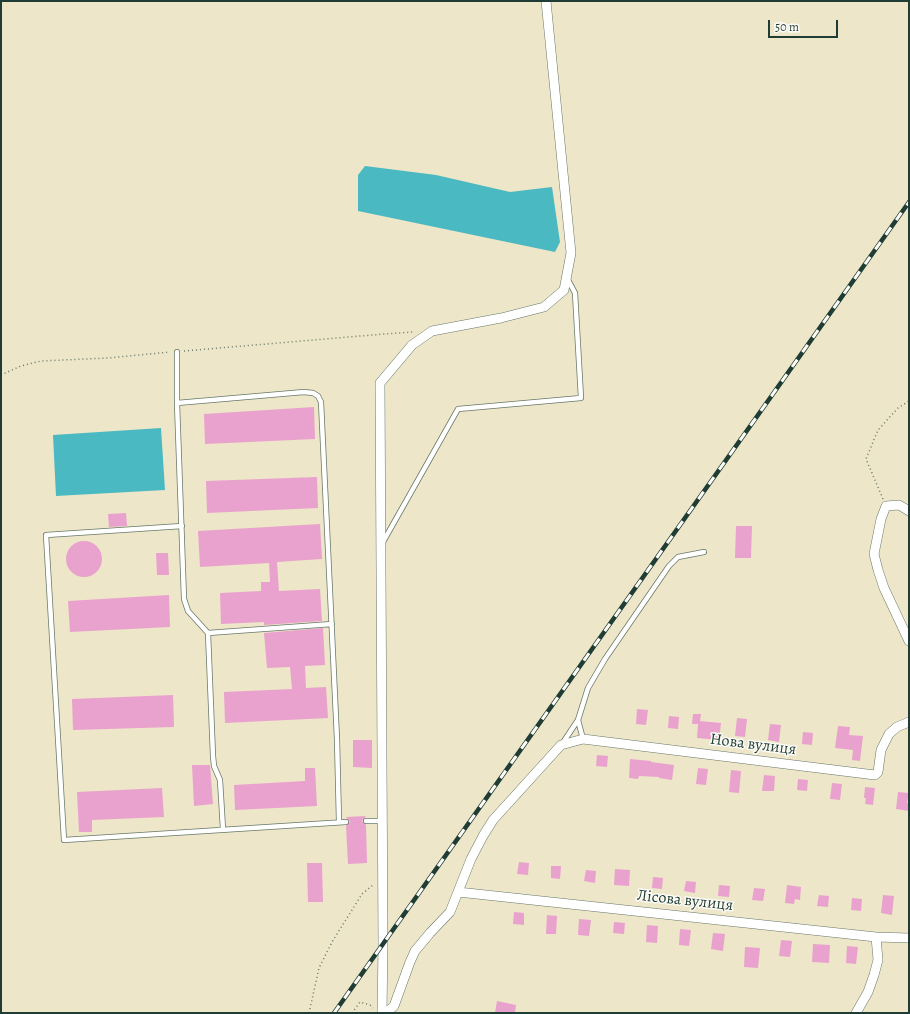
<!DOCTYPE html>
<html>
<head>
<meta charset="utf-8">
<style>
	body { margin:0 }
	#map { position:relative; width:910px; height:1014px; overflow:hidden; background:#ede6c8; font-family:Alegreya,serif }
	canvas { display:block }
	.frame { position:absolute; inset:0; border:2px solid #1f3d34; pointer-events:none }
	.scale { position:absolute; left:768px; top:20px; width:70px; height:18px; box-sizing:border-box; border:2px solid #1f3d34; border-top:0; padding-left:5px; font-size:12px; line-height:14px; white-space:nowrap; color:#1f3d34; -webkit-text-stroke:3px #fdfcf7; paint-order:stroke }
</style>
</head>
<body>
<div id="map">
<canvas width="910" height="1014"></canvas>
<div class="frame"></div>
<div class="scale">50 m</div>
</div>
<script>
const ctx = document.querySelector('canvas').getContext('2d');
ctx.lineJoin = 'round';
function paint(path, color) { ctx.fillStyle = color; ctx.fill(path, 'evenodd'); }
const shape = rows => new Path2D(rows.map(r => 'M' + r).join(''));
function trace(path, color, width, dash) { ctx.strokeStyle = color; ctx.lineWidth = width; ctx.lineCap = dash ? 'butt' : 'round'; ctx.setLineDash(dash || []); ctx.stroke(path); }
function write(font, color, halo, rows, align = 'center') {
  ctx.font = font + ' Alegreya,serif'; ctx.lineWidth = 3; ctx.setLineDash([]); ctx.textBaseline = 'middle'; ctx.strokeStyle = halo; ctx.fillStyle = color; for (const [text, x, y, turn = 0] of rows) {
    ctx.save(); ctx.translate(x, y); ctx.rotate((+turn || 0) * Math.PI / 180); ctx.textAlign = isNaN(turn) ? turn : align; if (halo) ctx.strokeText(text, 0, 0); ctx.fillText(text, 0, 0); ctx.restore();
  }
}
paint(shape([
	[365,166,436,175,510,192,552,187,560,242,555,252,358,211,358,175],
	[161,428,165,490,56,496,53,435]
]), '#4ab9c1');
paint(shape([
	[314,407,315,439,205,444,204,414],
	[317,477,318,508,207,513,206,481],
	[126,513,127,526,109,527,108,514],
	[320,524,322,559,277,562,279,591,320,589,322,621,264,625,264,622,221,624,220,593,261,591,261,582,270,582,269,563,200,567,198,531],
	[736,526,752,526,751,558,735,558],
	'66 559a18 18 0 1 1 36 0a18 18 0 1 1-36 0Z',
	[156,553,168,553,169,575,157,575],
	[169,595,170,627,70,632,68,601],
	[323,628,325,665,305,666,306,688,326,687,328,718,225,723,224,692,292,689,290,667,267,668,264,633],
	[173,695,174,727,73,730,72,699],
	[637,709,648,710,646,725,636,724],
	[693,714,701,714,700,721,721,723,719,740,697,738,698,724,692,724],
	[669,716,679,717,678,729,668,728],
	[737,718,747,719,745,737,735,736],
	[770,724,781,725,779,742,768,740],
	[838,726,850,727,849,735,863,736,860,761,852,760,853,750,835,748],
	[803,732,813,733,812,745,802,744],
	[353,740,372,740,372,768,353,767],
	[597,755,608,756,607,767,596,766],
	[630,759,651,761,651,762,674,765,672,780,659,778,659,777,639,776,638,779,629,778],
	[192,765,210,765,213,804,194,806],
	[305,768,315,768,317,806,235,810,234,785,305,781],
	[698,768,708,769,706,785,696,784],
	[731,770,741,771,739,793,729,792],
	[764,775,775,776,774,791,762,791],
	[798,779,808,780,807,791,797,790],
	[832,783,842,784,840,800,830,799],
	[865,787,875,788,873,805,865,804,866,798,864,798],
	[162,788,164,817,92,820,92,832,79,832,77,792],
	[898,792,909,793,907,803,909,803,909,811,896,809],
	[366,816,362,821,366,825,367,863,348,864,346,826,350,822,346,817],
	[519,862,529,863,528,875,517,874],
	[307,863,322,863,323,902,308,902],
	[551,866,561,866,560,879,551,878],
	[615,869,630,870,629,886,614,885],
	[586,870,596,871,595,883,584,881],
	[653,877,663,878,662,889,652,888],
	[686,881,696,882,695,893,684,891],
	[719,885,730,886,729,897,718,896],
	[787,885,801,887,800,900,795,899,794,904,785,903],
	[754,888,765,889,763,901,752,900],
	[819,895,829,896,828,907,817,906],
	[883,895,894,896,892,915,881,913],
	[852,898,862,899,861,911,851,910],
	[514,912,524,913,524,925,513,924],
	[547,915,557,916,556,934,546,934],
	[579,919,591,920,589,936,578,935],
	[614,922,625,923,624,934,613,933],
	[647,925,658,926,657,943,646,942],
	[680,929,691,930,689,946,679,945],
	[713,933,725,934,723,951,711,949],
	[781,940,792,941,790,957,779,956],
	[813,944,830,945,829,963,812,962],
	[847,946,858,947,856,964,846,963],
	[745,947,760,948,758,968,744,967],
	[497,1001,516,1005,515,1013,495,1013]
]), '#e9a2cd');
const lane = shape([
	[177,352,177,403,184,599,188,611,208,633,332,624],
	[177,403,304,392,313,393,318,396,321,402,337,739,339,822],
	[182,526,46,535,64,840,346,822],
	[383,542,458,409,581,398,575,293,567,278],
	[208,633,213,756,214,766,220,780,223,829],
	[578,720,583,739],
	[562,744,578,720,588,688,605,659,669,566,678,557,704,552],
	[366,821,382,821]
]);
const street = shape([
	[909,511,899,505,886,506,881,519,874,554,878,570,884,588,909,641],
	[458,892,876,937,909,938],
	[382,1013,383,945,380,383,412,345,432,331,501,318,544,307,564,290,571,253,546,1],
	[386,1013,394,1006,410,962,415,951,430,933,450,912,471,859,483,836,493,820,561,745,583,739,875,775,878,772,881,750,889,734,897,727,909,722],
	[856,1013,868,992,874,975,878,960,876,937]
]);
trace(lane, '#677868', 6);
trace(street, '#677868', 10);
trace(shape([
	[184,351,384,334,413,332],
	[1,375,21,366,41,361,108,358,170,352],
	[883,499,866,459,878,430,898,408,909,401],
	[309,1013,319,968,332,942,362,894,373,885],
	[352,1013,360,1002,370,1005,373,1008]
]), '#677868', 1.5, [1, 3]);
trace(lane, '#fff', 4.5);
trace(street, '#fff', 9);
const rail = shape([
	[334,1013,909,202]
]);
trace(rail, '#1f3d34', 4.5);
trace(rail, '#fdfcf7', 3, [9]);
write('16px', '#1f3d34', '#fdfcf7', [
	["Нова вулиця",753,745,7],
	["Лісова вулиця",685,901,6]
]);
</script>
</body>
</html>
